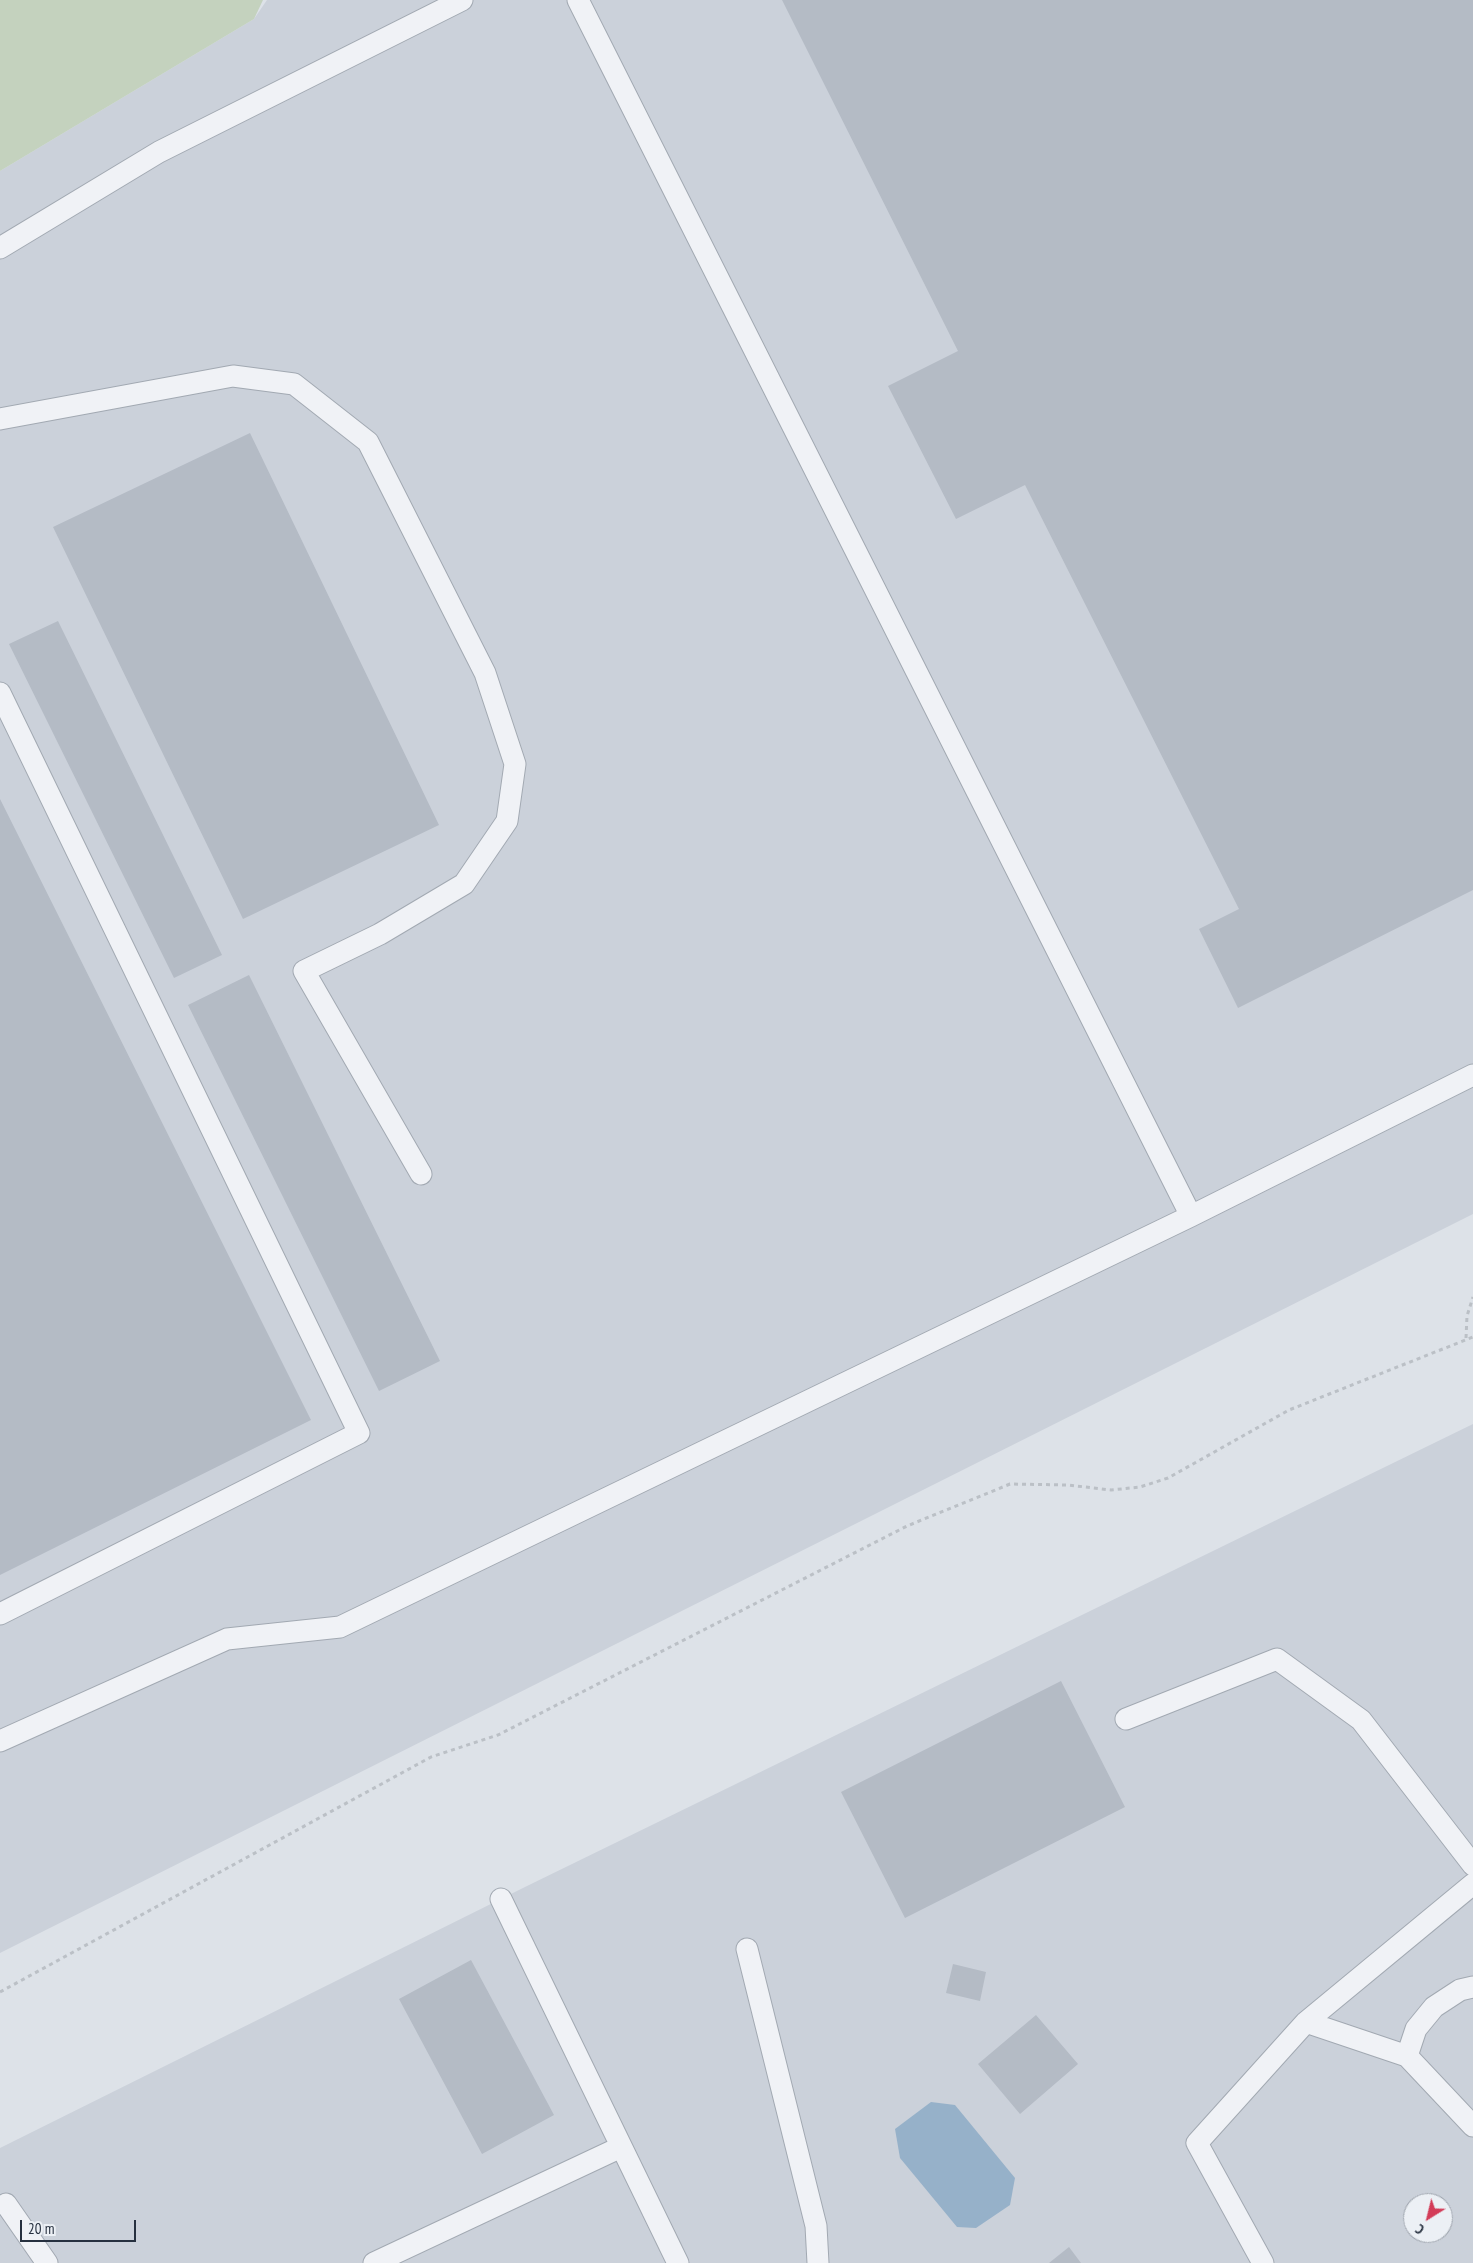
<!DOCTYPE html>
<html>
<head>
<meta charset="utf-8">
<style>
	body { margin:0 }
	#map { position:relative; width:1473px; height:2263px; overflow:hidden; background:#dde2e8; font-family:"PT Sans Narrow",sans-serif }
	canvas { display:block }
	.north { position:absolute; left:1403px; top:2193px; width:50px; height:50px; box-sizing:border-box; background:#ecf0f5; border:1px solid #9da3ac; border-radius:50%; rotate:216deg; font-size:14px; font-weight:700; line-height:20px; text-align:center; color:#26303f }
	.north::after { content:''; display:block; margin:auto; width:18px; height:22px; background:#d33c58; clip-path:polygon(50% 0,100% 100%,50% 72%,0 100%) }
	.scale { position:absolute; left:20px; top:2220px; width:116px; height:22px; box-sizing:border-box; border:2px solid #26303f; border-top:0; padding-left:6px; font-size:15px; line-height:18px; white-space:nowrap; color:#26303f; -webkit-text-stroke:4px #ecf0f5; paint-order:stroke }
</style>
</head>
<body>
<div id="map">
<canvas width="1473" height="2263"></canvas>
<div class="north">С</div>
<div class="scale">20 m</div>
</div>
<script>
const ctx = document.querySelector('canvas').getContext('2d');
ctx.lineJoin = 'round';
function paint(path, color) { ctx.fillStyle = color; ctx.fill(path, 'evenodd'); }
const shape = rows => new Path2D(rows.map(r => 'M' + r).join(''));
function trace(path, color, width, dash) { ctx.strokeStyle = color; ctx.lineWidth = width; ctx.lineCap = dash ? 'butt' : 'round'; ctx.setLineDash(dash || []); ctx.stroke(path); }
paint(shape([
	[267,0,1473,0,1473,1214,0,1953,0,171,254,19],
	[1473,1424,1473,2263,0,2263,0,2148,527,1886],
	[1413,2203,1443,2203,1443,2233,1413,2233]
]), '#cbd1da');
paint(shape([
	[0,0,263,0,254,19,0,171]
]), '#c4d2be');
paint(shape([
	[931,2102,955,2105,1015,2178,1010,2205,976,2228,957,2227,900,2158,895,2129]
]), '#96b1c9');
paint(shape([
	[782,0,1473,0,1473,890,1238,1008,1199,929,1239,909,1025,485,956,519,888,386,958,351],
	[250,433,439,825,243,919,53,527],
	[58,621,222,955,174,978,9,644],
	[0,799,311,1420,0,1575],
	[249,975,440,1361,379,1391,188,1005],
	[1061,1681,1125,1807,905,1918,841,1792],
	[471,1960,554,2115,482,2154,399,1999],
	[953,1964,986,1972,980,2001,946,1993],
	[1036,2015,1078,2064,1020,2114,978,2064],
	[1069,2247,1081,2263,1049,2263]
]), '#b4bbc5');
const service = shape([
	[578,0,1191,1216],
	[0,248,159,152,462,0],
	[0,419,233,376,294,384,368,442,485,673,515,764,507,821,464,884,380,934,304,971,421,1174],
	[0,693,359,1433,0,1614],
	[1126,1719,1277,1659,1361,1720,1473,1865],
	[0,1741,227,1639,340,1627,1191,1216,1473,1075],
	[501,1899,678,2263],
	[747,1949,816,2226,818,2263],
	[1473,1987,1460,1990,1434,2007,1416,2029,1407,2056,1473,2126],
	[1306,2022,1407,2056],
	[6,2204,47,2263],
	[374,2263,621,2147],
	[1263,2263,1197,2143,1306,2022,1473,1884]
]);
trace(service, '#a2a9b2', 23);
trace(shape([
	[1466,1338,1467,1316,1473,1297],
	[0,1992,431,1757,498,1735,907,1526,1010,1484,1068,1485,1111,1490,1140,1487,1168,1478,1289,1410,1473,1337]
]), '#bbc0c6', 3, [4, 4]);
trace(service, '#f0f2f6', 21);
</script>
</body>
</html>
